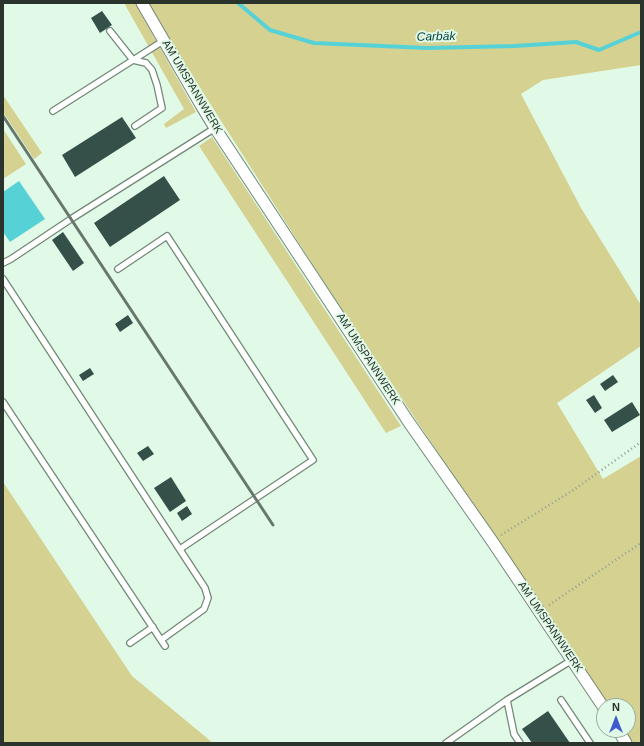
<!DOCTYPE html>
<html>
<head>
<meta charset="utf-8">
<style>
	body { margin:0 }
	#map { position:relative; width:644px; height:746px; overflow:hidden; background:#e1fae7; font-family:Arial,sans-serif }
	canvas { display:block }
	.frame { position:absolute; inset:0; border:4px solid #2a332c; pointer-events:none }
	.north { position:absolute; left:596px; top:698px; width:40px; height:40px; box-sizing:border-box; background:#e1fae7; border:1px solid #98aa9c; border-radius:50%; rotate:0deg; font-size:11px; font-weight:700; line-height:16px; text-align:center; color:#2a332c }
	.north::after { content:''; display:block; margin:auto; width:14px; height:18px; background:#4159cc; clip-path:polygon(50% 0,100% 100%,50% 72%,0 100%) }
</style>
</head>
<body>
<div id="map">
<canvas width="644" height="746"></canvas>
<div class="frame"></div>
<div class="north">N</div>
</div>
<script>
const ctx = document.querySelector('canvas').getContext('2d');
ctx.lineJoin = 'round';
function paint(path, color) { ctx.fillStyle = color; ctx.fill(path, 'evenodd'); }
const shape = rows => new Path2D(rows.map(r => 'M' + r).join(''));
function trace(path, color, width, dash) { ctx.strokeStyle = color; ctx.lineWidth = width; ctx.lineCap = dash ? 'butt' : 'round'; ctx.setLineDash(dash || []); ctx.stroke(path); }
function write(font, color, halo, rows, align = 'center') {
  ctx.font = font + ' Arial,sans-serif'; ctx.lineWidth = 4; ctx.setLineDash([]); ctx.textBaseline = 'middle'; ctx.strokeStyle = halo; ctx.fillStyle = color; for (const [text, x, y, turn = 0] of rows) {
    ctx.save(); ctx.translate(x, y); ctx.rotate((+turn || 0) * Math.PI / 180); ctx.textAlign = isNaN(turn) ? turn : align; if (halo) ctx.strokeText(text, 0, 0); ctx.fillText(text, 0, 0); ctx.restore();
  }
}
paint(shape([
	[124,3,135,3,196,112,166,128,164,124,184,109],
	[149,3,641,3,641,65,543,80,521,94,581,208,641,305,641,346,557,403,603,479,641,456,641,743,633,743,624,730,628,730,628,706,608,706,327,287,167,36],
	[3,95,42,153,34,159,3,112],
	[3,129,26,164,3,179],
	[212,137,401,426,386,433,199,146],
	[3,482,132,676,213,743,3,743]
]), '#d5d190');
paint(shape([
	[19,181,45,219,10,242,3,232,3,192]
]), '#56d2d7');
trace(shape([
	[238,3,270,30,314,43,427,48,515,46,576,42,599,50,641,32]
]), '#56d2d7', 4);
paint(shape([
	[102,11,112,25,100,33,91,18],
	[122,117,136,138,75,177,62,155],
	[164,176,180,200,110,247,94,223],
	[63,232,84,263,73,271,52,240],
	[128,315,133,323,120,332,115,324],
	[90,368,94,374,83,381,79,375],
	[613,375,618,382,605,391,600,384],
	[594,395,602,408,595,413,586,400],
	[632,402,640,415,612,432,604,420],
	[148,446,154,454,143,461,137,453],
	[171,477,186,501,170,512,154,488],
	[187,506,192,514,182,521,177,513],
	[548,711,570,743,532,743,522,729]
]), '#345049');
const lane = shape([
	[110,31,133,60,146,63,152,70,157,85,162,108,135,126],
	[53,111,163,41],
	[3,263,11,259,71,219,215,128],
	[118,269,167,236,313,460,180,549],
	[3,279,205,588,208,598,204,609,161,640],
	[3,402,165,646],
	[130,643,153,627],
	[507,700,514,734,520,743],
	[561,700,590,743],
	[446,743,507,700,572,660]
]);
const street = shape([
	[142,3,201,105,215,128,408,421,492,541,604,708],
	[618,730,626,743]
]);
trace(lane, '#728877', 8);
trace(street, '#728877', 13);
trace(shape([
	[501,535,575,489,641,442],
	[549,605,641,543]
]), '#8fa193', 2.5, [1, 3]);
trace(lane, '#fff', 5.5);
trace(street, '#fff', 11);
trace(shape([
	[3,116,273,525]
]), '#68776c', 3);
write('11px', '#2a332c', '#e1fae7', [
	["AM UMSPANNWERK",192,87,59],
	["AM UMSPANNWERK",368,359,57],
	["AM UMSPANNWERK",550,627,56]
]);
write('italic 12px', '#003c3e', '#e1fae7', [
	["Carbäk",436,37,-1]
]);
</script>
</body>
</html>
